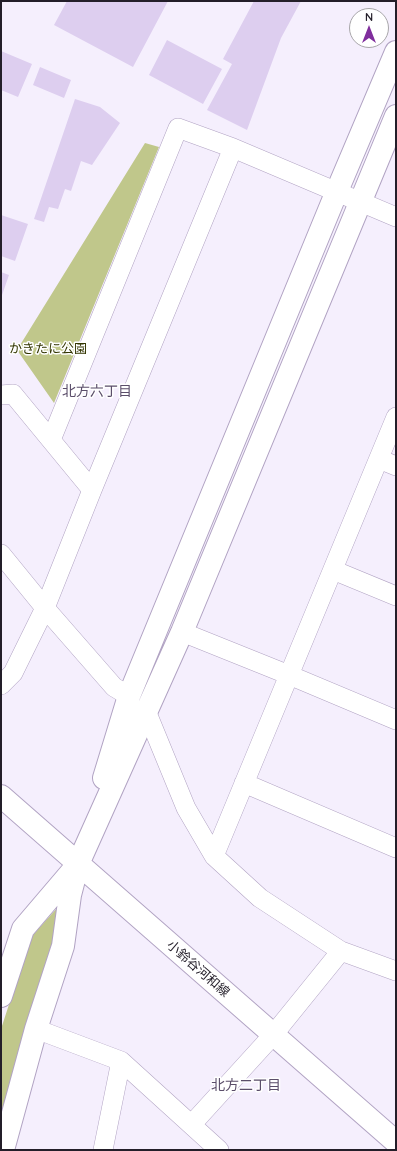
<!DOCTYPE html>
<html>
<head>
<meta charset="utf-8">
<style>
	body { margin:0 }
	#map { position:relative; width:397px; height:1151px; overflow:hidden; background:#f5effd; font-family:Quicksand,sans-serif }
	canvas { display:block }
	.frame { position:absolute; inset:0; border:2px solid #231e29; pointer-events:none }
	.north { position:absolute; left:349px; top:8px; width:40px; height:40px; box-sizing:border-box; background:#fff; border:1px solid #a7a5a9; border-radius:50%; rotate:0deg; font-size:11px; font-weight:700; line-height:16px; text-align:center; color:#231e29 }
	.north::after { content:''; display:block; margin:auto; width:14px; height:18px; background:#802e9d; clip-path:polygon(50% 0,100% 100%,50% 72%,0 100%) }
</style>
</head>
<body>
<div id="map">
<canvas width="397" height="1151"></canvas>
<div class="frame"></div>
<div class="north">N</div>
</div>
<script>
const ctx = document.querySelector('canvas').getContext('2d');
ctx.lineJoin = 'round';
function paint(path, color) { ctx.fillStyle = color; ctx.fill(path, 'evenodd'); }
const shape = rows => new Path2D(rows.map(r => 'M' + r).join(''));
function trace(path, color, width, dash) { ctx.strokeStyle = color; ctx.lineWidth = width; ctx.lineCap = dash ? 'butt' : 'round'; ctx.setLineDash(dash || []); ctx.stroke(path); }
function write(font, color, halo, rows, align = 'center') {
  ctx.font = font + ' Quicksand,"Noto Sans JP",sans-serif'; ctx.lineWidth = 3; ctx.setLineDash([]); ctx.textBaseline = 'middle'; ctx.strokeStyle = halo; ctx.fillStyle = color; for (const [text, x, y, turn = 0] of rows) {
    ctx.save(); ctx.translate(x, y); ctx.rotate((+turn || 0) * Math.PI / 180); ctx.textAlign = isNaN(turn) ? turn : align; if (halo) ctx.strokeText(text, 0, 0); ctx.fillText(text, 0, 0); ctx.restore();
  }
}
paint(shape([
	[145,143,159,147,54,403,17,350],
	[58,907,53,953,1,1127,1,1029,31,937]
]), '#c0c78b');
paint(shape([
	[67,1,168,1,133,67,54,25],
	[254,1,301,1,281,38,247,130,207,110,232,64,223,59],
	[167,40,222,69,203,104,149,75],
	[1,51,32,64,18,97,1,90],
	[40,67,71,80,64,98,33,85],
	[75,99,100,107,120,123,92,165,81,161,71,191,65,189,58,209,49,207,44,222,34,219],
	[1,215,28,224,15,261,1,256],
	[1,272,9,275,1,298]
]), '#ddceef');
const street = shape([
	[1,395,13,394,92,490],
	[51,440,178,128,233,148],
	[379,459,396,466],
	[1,554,45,608,114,687,129,696],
	[333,570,396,596],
	[182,632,289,675,396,720],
	[1,685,13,673,45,608,92,490,233,148,396,217],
	[147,713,186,808,214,856,260,898,341,951,396,971],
	[244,783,396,848],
	[214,856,396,417],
	[36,1029,121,1061,219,1150],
	[192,1124,273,1035,341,951],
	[103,1150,121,1061]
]);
const secondary = shape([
	[104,778,129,696,337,191,396,52],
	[1,796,396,1142],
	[1,996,23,929,75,868],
	[3,1150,36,1029,63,946,70,895,78,864,182,632,396,116]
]);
trace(street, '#b1a3c3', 20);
trace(secondary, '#b1a3c3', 24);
trace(street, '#fff', 19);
trace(secondary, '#fff', 22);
write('13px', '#323501', '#fff', [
	["かきたに公園",48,349]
]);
write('13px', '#231e29', '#fff', [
	["小鈴谷河和線",198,969,41]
]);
write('14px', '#5b4e6a', '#fff', [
	["北方六丁目",97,392],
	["北方二丁目",246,1086]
]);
</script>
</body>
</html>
